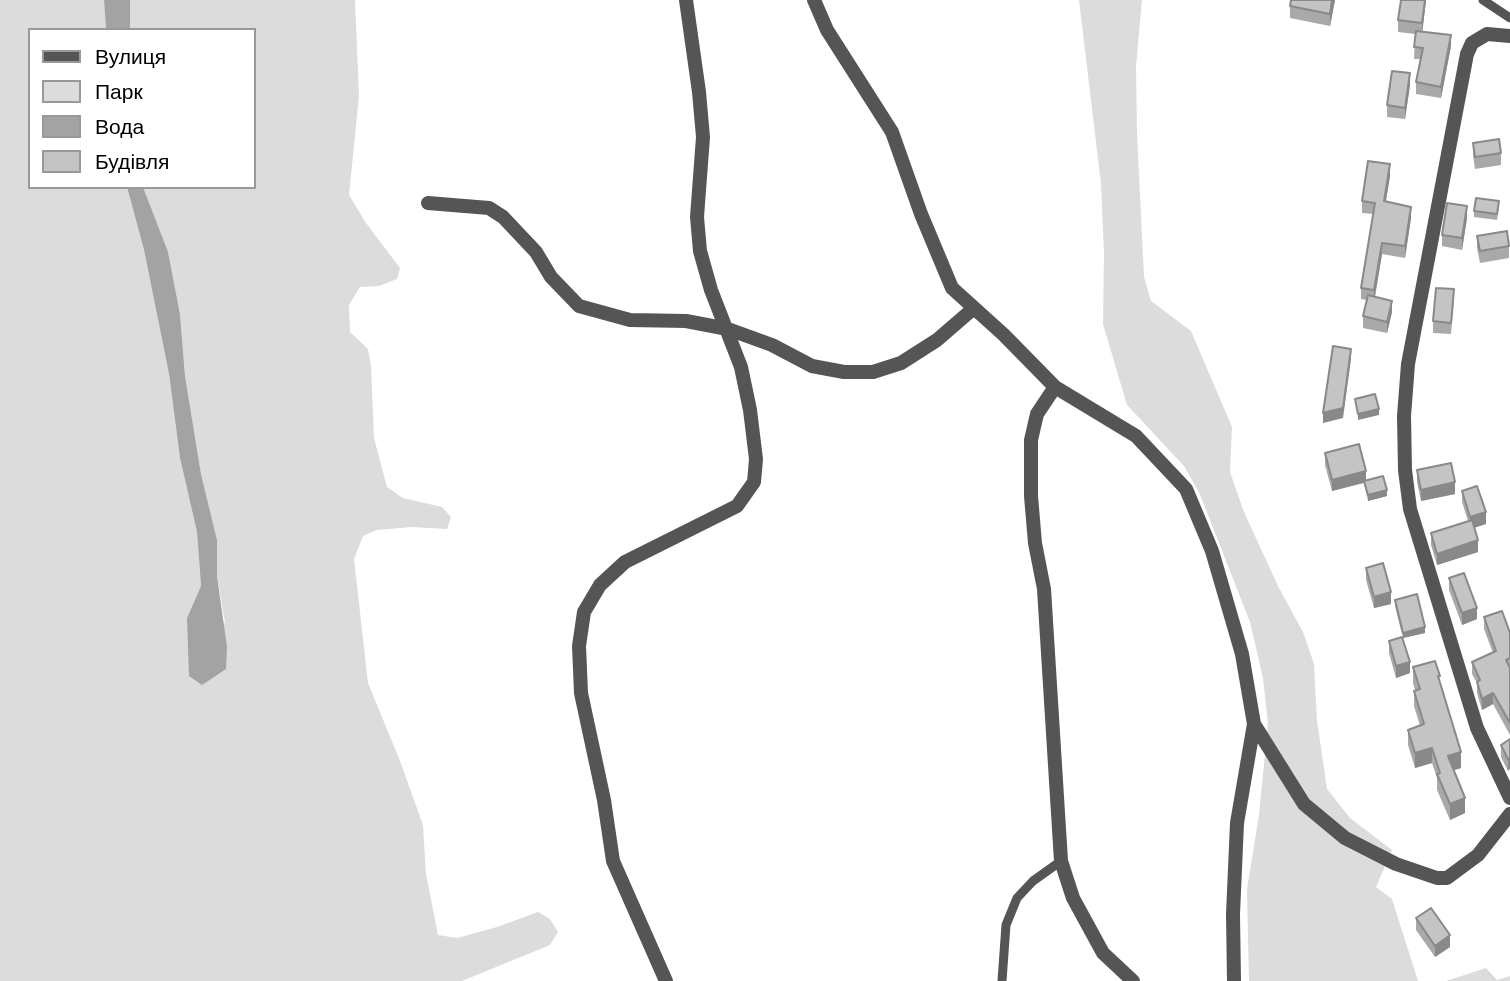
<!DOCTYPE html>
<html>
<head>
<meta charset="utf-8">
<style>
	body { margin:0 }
	#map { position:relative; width:1510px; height:981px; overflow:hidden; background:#fff; font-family:Arial,sans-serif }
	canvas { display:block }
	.legend { position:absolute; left:28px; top:28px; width:228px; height:161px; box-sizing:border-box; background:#fff; border:2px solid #999; margin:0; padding:9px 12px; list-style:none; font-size:21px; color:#000 }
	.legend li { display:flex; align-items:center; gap:14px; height:35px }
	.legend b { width:35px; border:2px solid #999 }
</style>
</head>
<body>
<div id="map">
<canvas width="1510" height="981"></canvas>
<ul class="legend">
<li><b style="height:9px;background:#555"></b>Вулиця</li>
<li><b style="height:19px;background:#dcdcdc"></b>Парк</li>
<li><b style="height:19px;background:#a3a3a3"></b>Вода</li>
<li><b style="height:19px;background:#c4c4c4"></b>Будівля</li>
</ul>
</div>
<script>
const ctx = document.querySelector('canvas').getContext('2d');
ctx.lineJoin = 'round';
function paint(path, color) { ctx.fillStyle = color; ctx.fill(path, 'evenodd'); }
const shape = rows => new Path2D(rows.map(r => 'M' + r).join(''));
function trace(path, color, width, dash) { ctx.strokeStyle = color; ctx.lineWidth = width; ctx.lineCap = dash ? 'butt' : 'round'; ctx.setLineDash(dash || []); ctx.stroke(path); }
paint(shape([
	[0,0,104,0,106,30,30,30,30,187,127,187,144,250,169,374,180,458,197,532,201,586,187,618,225,623,217,576,217,540,201,474,185,376,180,314,168,253,143,187,254,187,254,30,130,30,130,0,355,0,359,96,349,195,366,223,400,268,397,279,379,286,360,287,349,305,350,332,368,349,371,366,374,438,387,487,403,498,442,507,451,517,447,529,412,527,377,530,363,536,354,559,368,683,400,761,423,825,426,874,438,935,457,938,497,927,538,912,550,919,558,932,550,945,462,981,0,981],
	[1079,0,1142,0,1136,66,1137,134,1144,277,1151,301,1191,331,1232,427,1230,472,1244,512,1278,586,1303,632,1314,664,1317,721,1327,789,1350,818,1392,850,1376,887,1392,899,1418,981,1249,981,1247,889,1259,815,1268,724,1263,678,1250,622,1199,492,1184,466,1127,405,1103,324,1104,254,1101,184],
	[1486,968,1497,980,1510,976,1510,981,1446,981]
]), '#dcdcdc');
paint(shape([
	[104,0,130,0,130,30,106,30],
	[127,187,143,187,168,252,180,314,185,376,201,474,217,540,217,576,227,647,226,669,202,685,189,676,187,618,201,586,197,532,180,458,169,374,144,250]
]), '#a3a3a3');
trace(shape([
	[1483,0,1510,18],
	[1002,981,1006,925,1017,898,1033,881,1061,861]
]), '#555', 9);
trace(shape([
	[814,0,827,30,892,132,921,214,952,288,1004,335,1055,387,1136,436,1186,489,1212,551,1242,654,1254,724,1237,823,1233,914,1234,981],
	[1510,36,1487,34,1472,43,1467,54,1408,364,1404,416,1405,470,1410,509,1477,728,1510,798],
	[428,203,489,208,503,217,536,252,551,277,579,306,630,320,686,321,728,329,772,345,812,366,844,372,873,372,901,363,937,340,974,308],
	[1055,387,1037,414,1031,440,1031,496,1035,543,1044,589,1061,861,1073,898,1103,953,1133,981],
	[1254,724,1304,804,1345,838,1396,864,1437,878,1447,878,1478,855,1510,814],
	[666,981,613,861,604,800,581,693,579,646,584,612,600,585,625,562,737,506,754,482,756,459,750,410,741,367,711,290,700,251,697,217,703,137,699,92,686,0]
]), '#555', 14);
paint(shape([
	[1335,0,1330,26,1290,18,1290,6],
	[1426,0,1422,32,1451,46,1441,98,1416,94,1416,82,1420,59,1414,59,1415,34,1398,32,1398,20],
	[1410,85,1405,119,1387,117,1387,105],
	[1473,143,1501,153,1501,165,1475,169,1473,155],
	[1390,176,1386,201,1411,218,1405,258,1382,254,1375,297,1392,312,1387,333,1363,328,1363,316,1367,300,1361,299,1361,288,1373,214,1362,213,1362,201],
	[1499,207,1497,220,1474,217,1474,211],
	[1467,218,1462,250,1442,246,1442,235],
	[1477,236,1509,246,1509,258,1480,263,1477,248],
	[1454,301,1451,334,1433,333,1433,321],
	[1325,453,1366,481,1387,496,1368,501,1364,483,1332,491,1325,465],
	[1417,470,1455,494,1421,501,1417,482],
	[1462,491,1486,524,1474,528,1478,552,1437,565,1431,545,1431,533,1468,521,1462,502],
	[1366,568,1391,604,1374,608,1366,580],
	[1449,578,1477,619,1462,625,1449,590],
	[1395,600,1425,633,1403,638,1395,606],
	[1484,617,1510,633,1510,735,1493,704,1482,710,1477,693,1477,683,1472,674,1472,662,1493,653,1484,629],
	[1389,641,1410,673,1396,678,1389,653],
	[1413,667,1440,683,1461,768,1453,770,1465,813,1450,820,1437,790,1437,778,1432,763,1415,768,1408,745,1408,730,1420,726,1414,706,1414,691,1415,690,1413,683],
	[1510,739,1508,771,1501,757,1501,745],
	[1416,918,1450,947,1435,957,1416,930]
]), '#a9a9a9');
paint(shape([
	[1332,0,1335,0,1330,26,1330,14],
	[1425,0,1426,0,1422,35,1422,23],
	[1451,35,1451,46,1441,98,1441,87],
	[1410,73,1410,85,1405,119,1405,108],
	[1390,164,1390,176,1384,212,1384,201],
	[1467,206,1467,218,1462,250,1462,238],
	[1411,207,1411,218,1405,258,1405,246],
	[1382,243,1382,254,1374,301,1374,290],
	[1392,301,1392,312,1387,333,1387,322],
	[1351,349,1351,359,1343,418,1323,423,1323,413],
	[1379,409,1379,415,1358,420,1358,414],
	[1366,471,1366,482,1332,491,1332,480],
	[1455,482,1455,494,1421,501,1421,490],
	[1387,490,1387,496,1368,501,1368,495],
	[1486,512,1486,524,1470,529,1470,517],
	[1478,540,1478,552,1437,565,1437,554],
	[1391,592,1391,604,1374,608,1374,597],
	[1477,608,1477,619,1462,625,1462,613],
	[1425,627,1425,633,1403,638,1403,633],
	[1410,662,1410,673,1396,678,1396,666],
	[1493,693,1493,704,1482,710,1482,699],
	[1432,748,1432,763,1415,768,1415,753],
	[1461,752,1461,768,1448,772,1448,756],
	[1510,758,1510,769,1508,771,1508,759],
	[1465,798,1465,813,1450,820,1450,804],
	[1450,935,1450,947,1435,957,1435,946]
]), '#898989');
const building = shape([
	[1291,0,1332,0,1330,14,1290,6,1291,0],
	[1401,0,1425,0,1422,23,1398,20,1401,0],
	[1416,31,1451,35,1441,87,1416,82,1423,48,1414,47,1416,31],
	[1392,71,1410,73,1405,108,1387,105,1392,71],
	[1499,139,1501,153,1475,157,1473,143,1499,139],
	[1368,161,1390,164,1384,201,1411,207,1405,246,1382,243,1374,290,1361,288,1375,203,1362,201,1368,161],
	[1476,198,1499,201,1497,214,1474,211,1476,198],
	[1447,203,1467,206,1462,238,1442,235,1447,203],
	[1507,231,1509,246,1480,251,1477,236,1507,231],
	[1436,288,1454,289,1451,323,1433,321,1436,288],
	[1368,295,1392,301,1387,322,1363,316,1368,295],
	[1333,346,1351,349,1343,408,1323,413,1333,346],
	[1375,394,1379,409,1358,414,1355,399,1375,394],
	[1359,444,1366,471,1332,480,1325,453,1359,444],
	[1451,463,1455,482,1421,490,1417,470,1451,463],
	[1383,476,1387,490,1368,495,1364,481,1383,476],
	[1477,486,1486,512,1470,517,1462,491,1477,486],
	[1472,520,1478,540,1437,554,1431,533,1472,520],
	[1383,563,1391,592,1374,597,1366,568,1383,563],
	[1464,573,1477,608,1462,613,1449,578,1464,573],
	[1417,594,1425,627,1403,633,1395,600,1417,594],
	[1502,611,1510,633,1510,658,1506,660,1510,668,1510,723,1493,693,1482,699,1477,682,1480,680,1472,662,1496,651,1484,617,1502,611],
	[1402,637,1410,662,1396,666,1389,641,1402,637],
	[1435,661,1440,676,1438,676,1461,752,1448,756,1465,798,1450,804,1437,774,1440,773,1432,748,1415,753,1408,730,1424,724,1414,691,1420,689,1413,667,1435,661],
	[1510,739,1510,758,1508,759,1501,745,1510,739],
	[1431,908,1450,935,1435,946,1416,918,1431,908]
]);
paint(building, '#c4c4c4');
trace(building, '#898989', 2);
</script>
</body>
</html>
